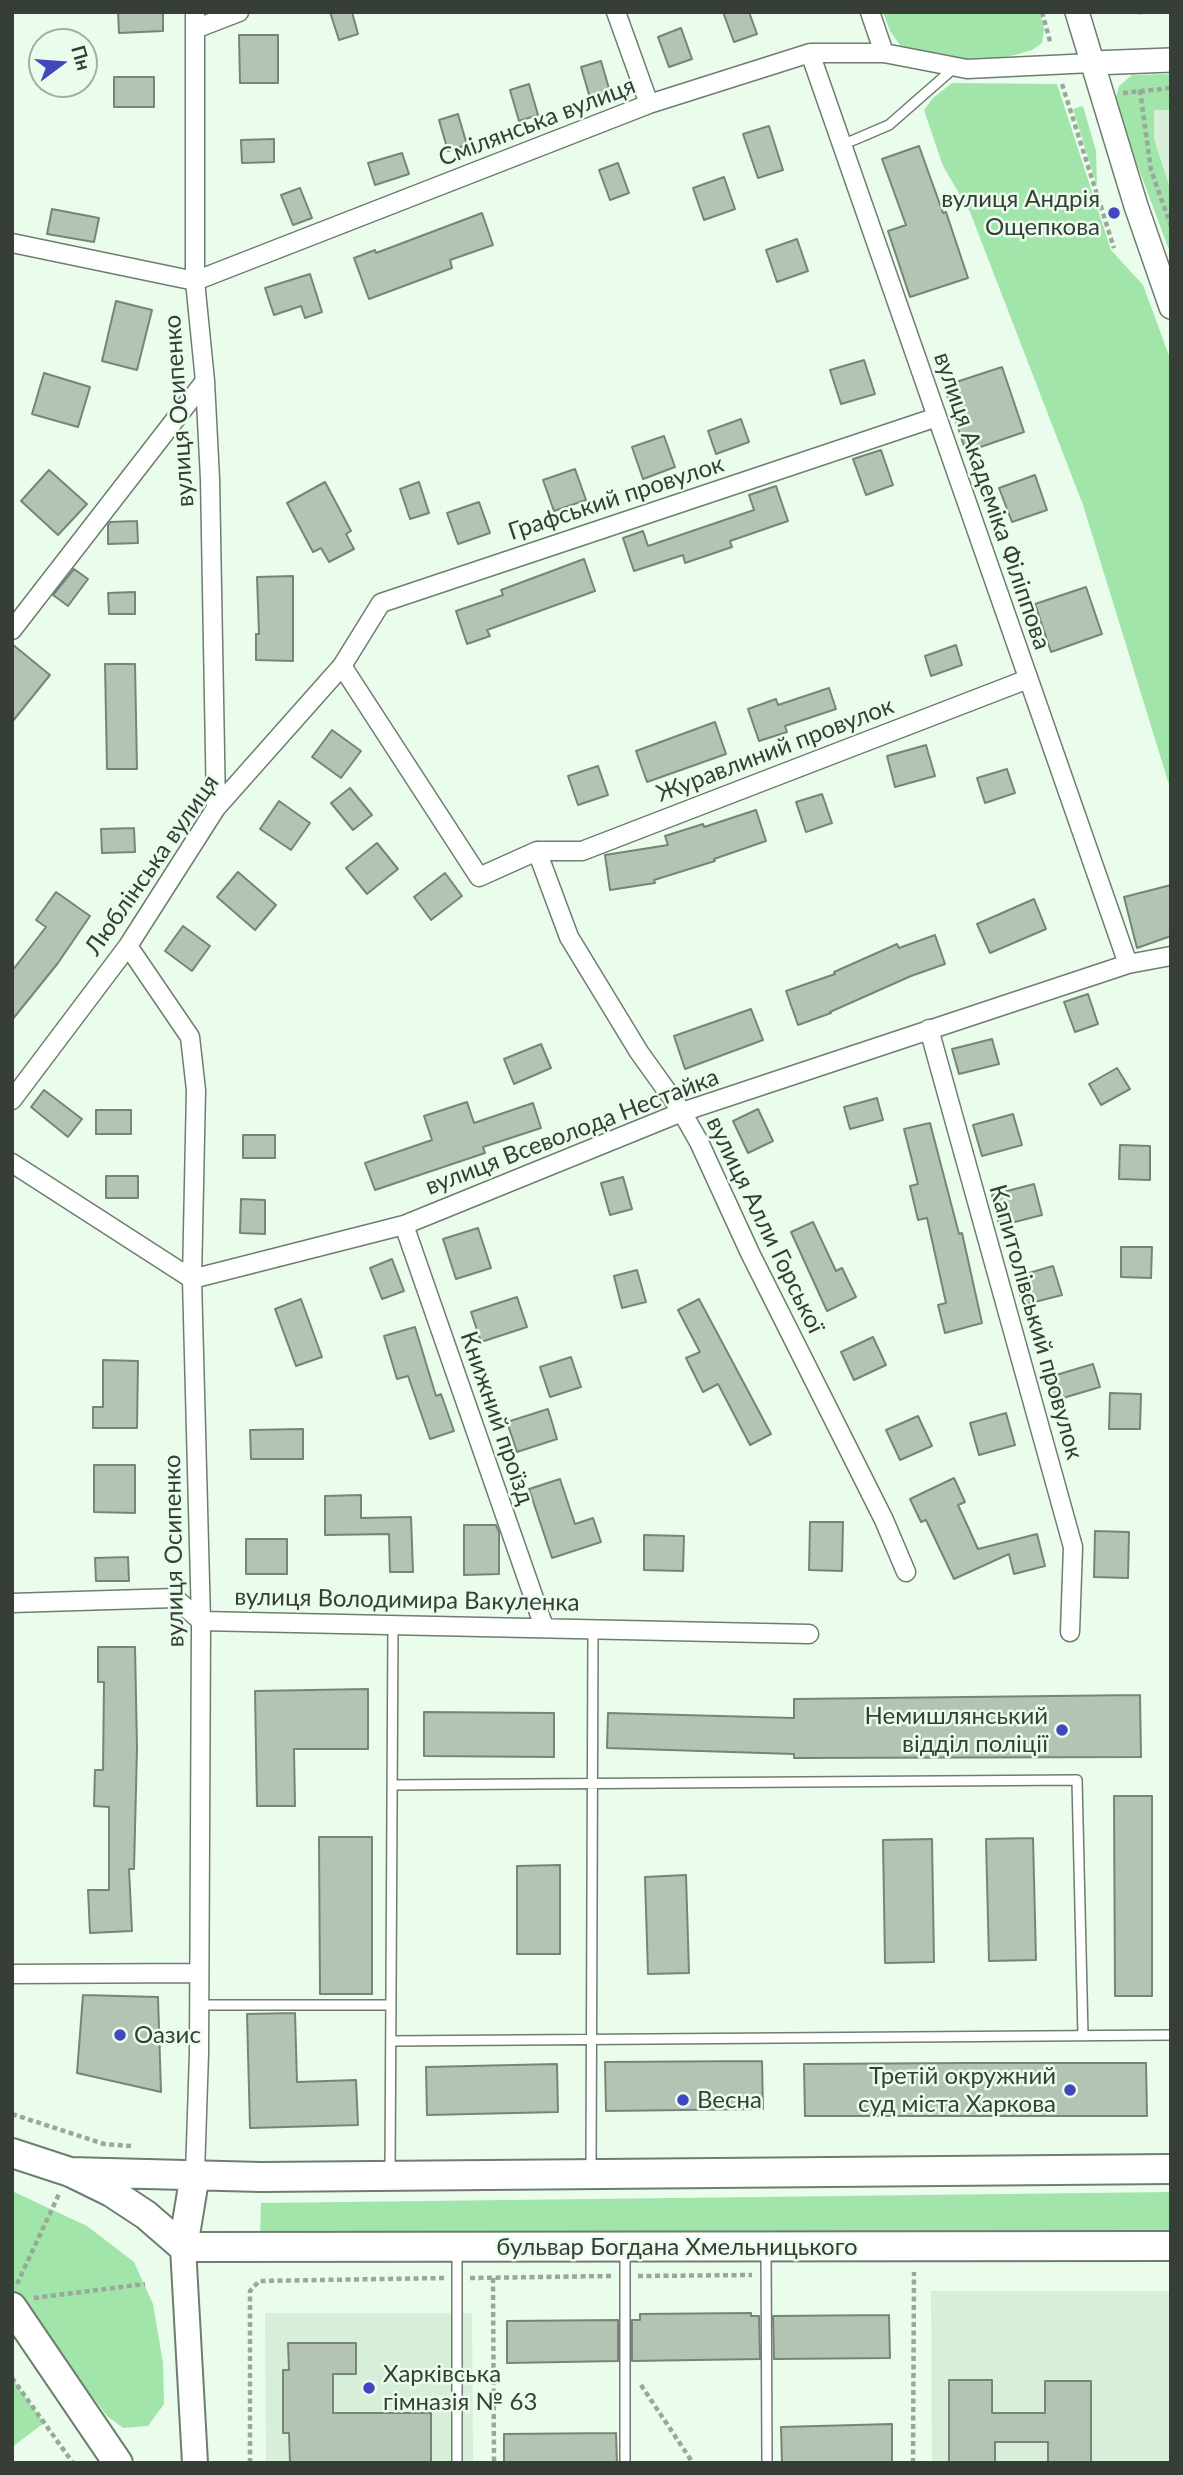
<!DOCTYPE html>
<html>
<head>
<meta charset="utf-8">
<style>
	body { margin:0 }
	#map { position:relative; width:1183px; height:2475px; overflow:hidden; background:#eafcec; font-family:Lato,sans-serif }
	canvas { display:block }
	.frame { position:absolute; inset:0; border:14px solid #373e38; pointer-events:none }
	.north { position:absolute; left:28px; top:28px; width:70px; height:70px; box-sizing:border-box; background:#eafcec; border:2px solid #a2b0a4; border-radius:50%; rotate:74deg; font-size:19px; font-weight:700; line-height:28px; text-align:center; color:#373e38 }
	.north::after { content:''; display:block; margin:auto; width:24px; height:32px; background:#4247bc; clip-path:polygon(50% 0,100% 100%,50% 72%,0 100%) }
</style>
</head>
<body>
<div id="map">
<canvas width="1183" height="2475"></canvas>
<div class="frame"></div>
<div class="north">Пн</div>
</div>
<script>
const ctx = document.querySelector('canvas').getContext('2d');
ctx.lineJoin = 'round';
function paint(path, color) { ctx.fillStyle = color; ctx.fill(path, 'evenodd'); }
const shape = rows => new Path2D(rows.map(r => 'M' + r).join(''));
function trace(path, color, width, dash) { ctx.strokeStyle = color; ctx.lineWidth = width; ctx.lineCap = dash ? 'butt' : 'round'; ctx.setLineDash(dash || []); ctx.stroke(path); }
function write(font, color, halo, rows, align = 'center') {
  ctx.font = font + ' Lato,sans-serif'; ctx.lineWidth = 5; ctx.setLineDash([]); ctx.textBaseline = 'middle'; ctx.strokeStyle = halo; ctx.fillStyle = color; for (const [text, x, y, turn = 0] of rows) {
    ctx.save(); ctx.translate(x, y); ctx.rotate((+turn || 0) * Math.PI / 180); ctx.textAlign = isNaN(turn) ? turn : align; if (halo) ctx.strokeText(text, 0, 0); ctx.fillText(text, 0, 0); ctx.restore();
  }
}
paint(shape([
	[1154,110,1171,110,1171,191,1154,139],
	[931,2291,1171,2291,1171,2463,932,2463],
	[265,2313,472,2313,473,2463,266,2463]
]), '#d7eed9');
paint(shape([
	[883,12,1040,12,1044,29,1042,43,1032,50,1015,55,981,61,938,58,902,48,890,31],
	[1171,74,1171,110,1154,110,1154,139,1171,191,1171,255,1122,124,1116,97,1119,86,1132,75],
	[952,83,1057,84,1111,250,1143,285,1171,361,1171,791,1083,505,970,212,943,166,924,110,933,98],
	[1083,106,1096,151,1097,186,1073,109],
	[12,2191,87,2226,134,2262,153,2304,163,2363,164,2404,148,2426,123,2428,107,2416,12,2290],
	[1171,2192,1171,2233,260,2239,261,2203],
	[12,2378,44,2423,12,2447]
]), '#a1e5ab');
const building = shape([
	[118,12,163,12,163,31,119,33,118,12],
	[330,12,352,12,358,34,339,40,330,12],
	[723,12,749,12,757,34,734,42,723,12],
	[681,28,692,59,669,67,658,37,681,28],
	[239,35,278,35,278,83,240,83,239,35],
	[601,61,610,92,590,98,581,67,601,61],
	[114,77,154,77,154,107,114,107,114,77],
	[529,84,538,115,519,121,510,90,529,84],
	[458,114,467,145,448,151,439,120,458,114],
	[769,126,783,170,758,178,743,134,769,126],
	[274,139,274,162,242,163,241,140,274,139],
	[919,146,943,213,946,212,968,278,910,297,888,231,906,225,882,159,919,146],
	[402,153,409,174,375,185,368,163,402,153],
	[618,163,629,193,610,200,599,170,618,163],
	[724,177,735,209,704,220,693,188,724,177],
	[300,188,312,218,293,225,281,195,300,188],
	[52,209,99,218,94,242,47,234,52,209],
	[482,213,493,245,450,260,452,268,369,299,354,258,375,250,376,253,482,213],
	[797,239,808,271,777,282,766,250,797,239],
	[310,274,322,312,305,318,301,306,274,315,265,288,310,274],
	[116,301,152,310,137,370,102,361,116,301],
	[864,360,875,394,841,404,830,370,864,360],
	[1002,367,1024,432,966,452,944,386,1002,367],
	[44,373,90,387,78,427,32,414,44,373],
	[741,419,749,442,716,454,708,431,741,419],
	[664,436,675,467,643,479,632,447,664,436],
	[881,450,893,485,866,495,853,459,881,450],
	[575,469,586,500,554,511,543,480,575,469],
	[49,470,87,504,58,535,21,501,49,470],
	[1035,475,1047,510,1012,522,999,488,1035,475],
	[325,482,351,531,346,534,354,549,329,562,321,548,313,552,287,503,325,482],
	[419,482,429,513,410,519,400,489,419,482],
	[776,486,788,521,730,541,732,547,685,563,683,555,634,571,623,538,643,531,648,546,754,510,749,495,776,486],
	[479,502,490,533,458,544,447,513,479,502],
	[137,521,138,543,108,544,108,525,110,522,137,521],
	[584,559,595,591,487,630,490,636,467,644,456,611,503,595,501,590,584,559],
	[74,569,88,579,68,606,53,595,74,569],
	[293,576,293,661,256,660,256,634,259,634,257,577,293,576],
	[1086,587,1102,634,1051,652,1035,604,1086,587],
	[135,592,135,614,109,614,108,593,135,592],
	[12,644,50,675,12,722,12,644],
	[956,645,962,665,931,676,925,656,956,645],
	[105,664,135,664,137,769,107,769,105,664],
	[829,688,836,709,785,726,787,732,759,741,748,709,776,699,778,705,829,688],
	[715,722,726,754,647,782,636,751,715,722],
	[332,730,361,751,341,778,312,757,332,730],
	[926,745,935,776,895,787,887,756,926,745],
	[598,766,608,795,578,805,568,776,598,766],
	[1007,769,1015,793,985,803,977,778,1007,769],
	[350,788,372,815,353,830,331,803,350,788],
	[822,794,832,823,806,832,796,802,822,794],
	[279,801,310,823,291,850,260,829,279,801],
	[756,810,766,841,714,859,715,861,654,880,655,883,610,890,605,855,668,845,665,836,703,824,704,827,756,810],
	[134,828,135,852,102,853,101,829,134,828],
	[377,843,398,869,367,894,346,868,377,843],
	[238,872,276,905,255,930,217,897,238,872],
	[445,873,462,896,431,920,414,897,445,873],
	[1171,885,1171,936,1137,948,1124,897,1171,885],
	[56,892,90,916,58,963,12,1020,12,971,46,927,36,920,56,892],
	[1034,899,1046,929,990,953,977,924,1034,899],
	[183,926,210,946,192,971,165,951,183,926],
	[935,935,945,964,911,976,830,1012,831,1013,798,1025,786,991,835,974,834,972,897,944,899,948,935,935],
	[1088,994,1098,1024,1075,1032,1064,1002,1088,994],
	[751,1009,763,1040,685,1069,674,1036,751,1009],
	[992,1039,999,1064,959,1074,952,1049,992,1039],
	[541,1044,551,1068,514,1084,504,1059,541,1044],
	[1117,1068,1130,1089,1101,1105,1089,1084,1117,1068],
	[44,1090,82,1119,68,1137,31,1107,44,1090],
	[877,1098,883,1120,850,1129,844,1107,877,1098],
	[467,1102,474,1123,533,1103,541,1128,483,1147,485,1153,375,1190,365,1163,432,1140,424,1116,467,1102],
	[758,1109,773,1141,748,1153,733,1121,758,1109],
	[96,1110,131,1110,131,1134,96,1134,96,1110],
	[1013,1114,1022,1145,982,1156,973,1125,1013,1114],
	[930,1123,959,1234,962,1233,982,1323,945,1333,938,1305,946,1303,927,1218,918,1220,910,1186,918,1184,904,1129,930,1123],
	[243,1135,275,1135,275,1158,243,1158,243,1135],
	[1120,1145,1150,1146,1150,1180,1119,1179,1120,1145],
	[106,1176,138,1176,138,1198,106,1198,106,1176],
	[623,1177,632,1209,610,1215,601,1183,623,1177],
	[1034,1184,1042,1215,999,1226,992,1195,1034,1184],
	[241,1199,265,1200,265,1234,240,1233,241,1199],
	[813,1222,836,1271,842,1268,856,1297,827,1311,791,1232,813,1222],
	[478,1228,491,1268,456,1279,443,1239,478,1228],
	[1121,1247,1152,1247,1151,1278,1121,1277,1121,1247],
	[392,1259,404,1291,382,1299,370,1268,392,1259],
	[1053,1266,1062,1295,1023,1305,1015,1277,1053,1266],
	[637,1270,646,1302,622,1308,614,1276,637,1270],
	[517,1297,527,1327,481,1342,471,1312,517,1297],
	[301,1299,322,1357,296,1366,275,1309,301,1299],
	[699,1299,771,1434,750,1445,718,1384,703,1392,686,1358,700,1352,678,1310,699,1299],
	[415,1327,436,1396,441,1394,454,1431,430,1439,408,1376,397,1379,384,1336,415,1327],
	[873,1337,886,1365,854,1380,841,1352,873,1337],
	[571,1357,581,1387,550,1397,540,1367,571,1357],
	[103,1360,138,1361,137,1428,93,1428,93,1407,103,1407,103,1360],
	[1093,1364,1100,1387,1053,1401,1046,1378,1093,1364],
	[1110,1393,1141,1394,1140,1429,1109,1429,1110,1393],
	[548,1409,557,1439,517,1452,507,1422,548,1409],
	[1006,1413,1015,1445,979,1455,970,1423,1006,1413],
	[918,1416,932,1446,900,1460,886,1430,918,1416],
	[303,1429,303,1459,251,1459,250,1430,303,1429],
	[94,1465,135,1465,135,1513,94,1512,94,1465],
	[954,1478,965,1502,958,1505,978,1549,1037,1534,1045,1566,1014,1574,1009,1554,954,1579,926,1520,921,1522,910,1499,954,1478],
	[560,1479,575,1524,593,1518,601,1542,552,1558,529,1489,560,1479],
	[361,1495,361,1518,411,1517,413,1572,390,1572,389,1534,325,1535,325,1496,361,1495],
	[810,1522,843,1522,842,1571,809,1570,810,1522],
	[464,1525,496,1525,499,1532,499,1574,464,1575,464,1525],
	[1095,1531,1129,1532,1128,1578,1094,1577,1095,1531],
	[644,1535,684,1536,683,1571,644,1570,644,1535],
	[246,1539,287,1539,287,1574,246,1574,246,1539],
	[128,1557,129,1581,96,1581,95,1558,128,1557],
	[98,1647,135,1647,137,1748,134,1869,129,1869,132,1931,90,1933,88,1890,109,1890,109,1807,94,1806,95,1770,103,1770,104,1682,98,1682,98,1647],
	[368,1689,368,1749,294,1749,295,1806,257,1806,255,1691,368,1689],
	[1140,1695,1141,1757,794,1758,794,1754,607,1748,608,1713,794,1718,794,1699,1140,1695],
	[424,1712,554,1713,554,1757,424,1756,424,1712],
	[1114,1796,1152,1796,1152,1996,1115,1996,1114,1796],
	[319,1837,372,1837,372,1994,320,1994,319,1837],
	[1033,1838,1036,1960,989,1961,986,1839,1033,1838],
	[932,1839,934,1962,885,1963,883,1840,932,1839],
	[560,1865,560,1954,517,1954,517,1866,560,1865],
	[686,1875,689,1973,648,1974,645,1877,686,1875],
	[83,1995,158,1997,161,2092,77,2073,83,1995],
	[295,2013,297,2082,356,2080,358,2125,250,2128,247,2014,295,2013],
	[762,2061,763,2109,606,2111,605,2062,762,2061],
	[965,2063,1146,2063,1147,2116,805,2116,804,2064,965,2063],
	[557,2064,558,2112,427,2115,426,2067,557,2064],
	[751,2313,751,2316,759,2316,760,2359,632,2361,632,2320,640,2320,640,2314,751,2313],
	[889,2315,890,2358,774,2359,773,2316,889,2315],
	[618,2320,618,2361,507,2363,507,2321,618,2320],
	[288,2343,356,2343,356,2374,333,2374,333,2413,431,2413,431,2463,290,2463,289,2433,283,2433,283,2370,289,2370,288,2343],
	[949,2380,992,2380,992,2413,1045,2413,1045,2381,1091,2381,1091,2463,1048,2463,1048,2442,995,2442,995,2463,949,2463,949,2380],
	[892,2424,892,2463,782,2463,781,2427,892,2424],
	[616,2433,617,2463,504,2463,504,2434,616,2433]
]);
paint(building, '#b3c3b4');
trace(building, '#758577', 2);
const service = shape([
	[842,145,889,125,954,68],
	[392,1785,1077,1780,1083,2036],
	[199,2005,391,2005],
	[391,2041,1171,2035],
	[591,2169,593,1628],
	[390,2172,393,1624],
	[766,2248,767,2463],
	[457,2463,457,2249],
	[625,2463,625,2249]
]);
const minor = shape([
	[195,12,195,281,205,381,210,479,216,808],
	[616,12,649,104],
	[870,12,884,53],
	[195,29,239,12],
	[810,53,1128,964],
	[12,243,195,281,649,104,810,53,884,53,967,69,1092,63],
	[12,630,205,381],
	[342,666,479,877,537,851,569,937,639,1052,682,1112,699,1142,750,1253,884,1520,906,1572],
	[537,851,582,851,1028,679],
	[128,946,190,1037,196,1090,192,1279,201,1621,199,2053,195,2174],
	[929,1029,1073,1547,1070,1632],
	[12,1100,128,946,216,808,342,666,381,603,937,417],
	[12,1163,192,1279,404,1225,682,1112,1128,964,1171,956],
	[404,1225,544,1627],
	[12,1603,175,1598,201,1621,809,1634],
	[12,1974,199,1973]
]);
const tertiary = shape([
	[1077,12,1136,206,1171,307],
	[1092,63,1171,60]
]);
const secondary = shape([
	[183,2247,195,2463]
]);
const primary = shape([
	[12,2153,70,2172,111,2192,146,2215,183,2247],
	[70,2172,261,2177,1171,2169],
	[183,2247,1171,2246],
	[183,2247,195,2174],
	[12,2307,118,2463]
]);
trace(service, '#6d7d6f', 12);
trace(minor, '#6d7d6f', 21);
trace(tertiary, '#6d7d6f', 26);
trace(secondary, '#6d7d6f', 28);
trace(primary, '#6d7d6f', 32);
trace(shape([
	[1042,12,1051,45],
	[1137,12,1146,12],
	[1062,84,1114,248],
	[1140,90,1151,170,1171,226],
	[1123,93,1171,88],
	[12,2114,104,2144,131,2146],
	[638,2276,752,2275],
	[470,2278,612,2276],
	[493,2278,494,2463],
	[17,2284,59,2194],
	[34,2298,145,2284],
	[12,2378,73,2463],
	[641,2385,693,2463],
	[250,2463,250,2291,259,2281,444,2278],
	[913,2463,914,2272]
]), '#9aa79b', 4.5, [5, 3.5]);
trace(service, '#fff', 9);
trace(minor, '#fff', 18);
trace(tertiary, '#fff', 23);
trace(secondary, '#fff', 24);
trace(primary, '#fff', 28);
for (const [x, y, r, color] of [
	[1114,213,7,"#4247bc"],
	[1062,1730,7,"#4247bc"],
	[120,2035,7,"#4247bc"],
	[1070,2090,7,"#4247bc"],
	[683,2100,7,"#4247bc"],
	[369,2388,7,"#4247bc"]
]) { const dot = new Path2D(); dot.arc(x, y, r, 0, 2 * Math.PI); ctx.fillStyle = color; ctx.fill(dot); trace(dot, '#eafcec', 2.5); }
write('24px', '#373e38', '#eafcec', [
	["Смілянська вулиця",537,122,-21],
	["вулиця Осипенко",179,411,-94],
	["Графський провулок",616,498,-18],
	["вулиця Академіка Філіппова",992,501,71],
	["Журавлиний провулок",775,750,-21],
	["Люблінська вулиця",152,865,-55],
	["вулиця Всеволода Нестайка",572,1132,-21],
	["вулиця Алли Горської",765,1225,64],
	["Капитолівський провулок",1036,1322,74],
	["Книжний проїзд",497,1418,71],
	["вулиця Осипенко",174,1551,-91],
	["вулиця Володимира Вакуленка",407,1600,1],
	["бульвар Богдана Хмельницького",677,2247]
]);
write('24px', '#373e38', '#eafcec', [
	["вулиця Андрія",1100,199],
	["Ощепкова",1100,227],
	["Немишлянський",1048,1716],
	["відділ поліції",1048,1744],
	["Оазис",134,2035,"left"],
	["Третій окружний",1056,2076],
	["суд міста Харкова",1056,2104],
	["Весна",697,2100,"left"],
	["Харківська",383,2374,"left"],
	["гімназія № 63",383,2402,"left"]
], 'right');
</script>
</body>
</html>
